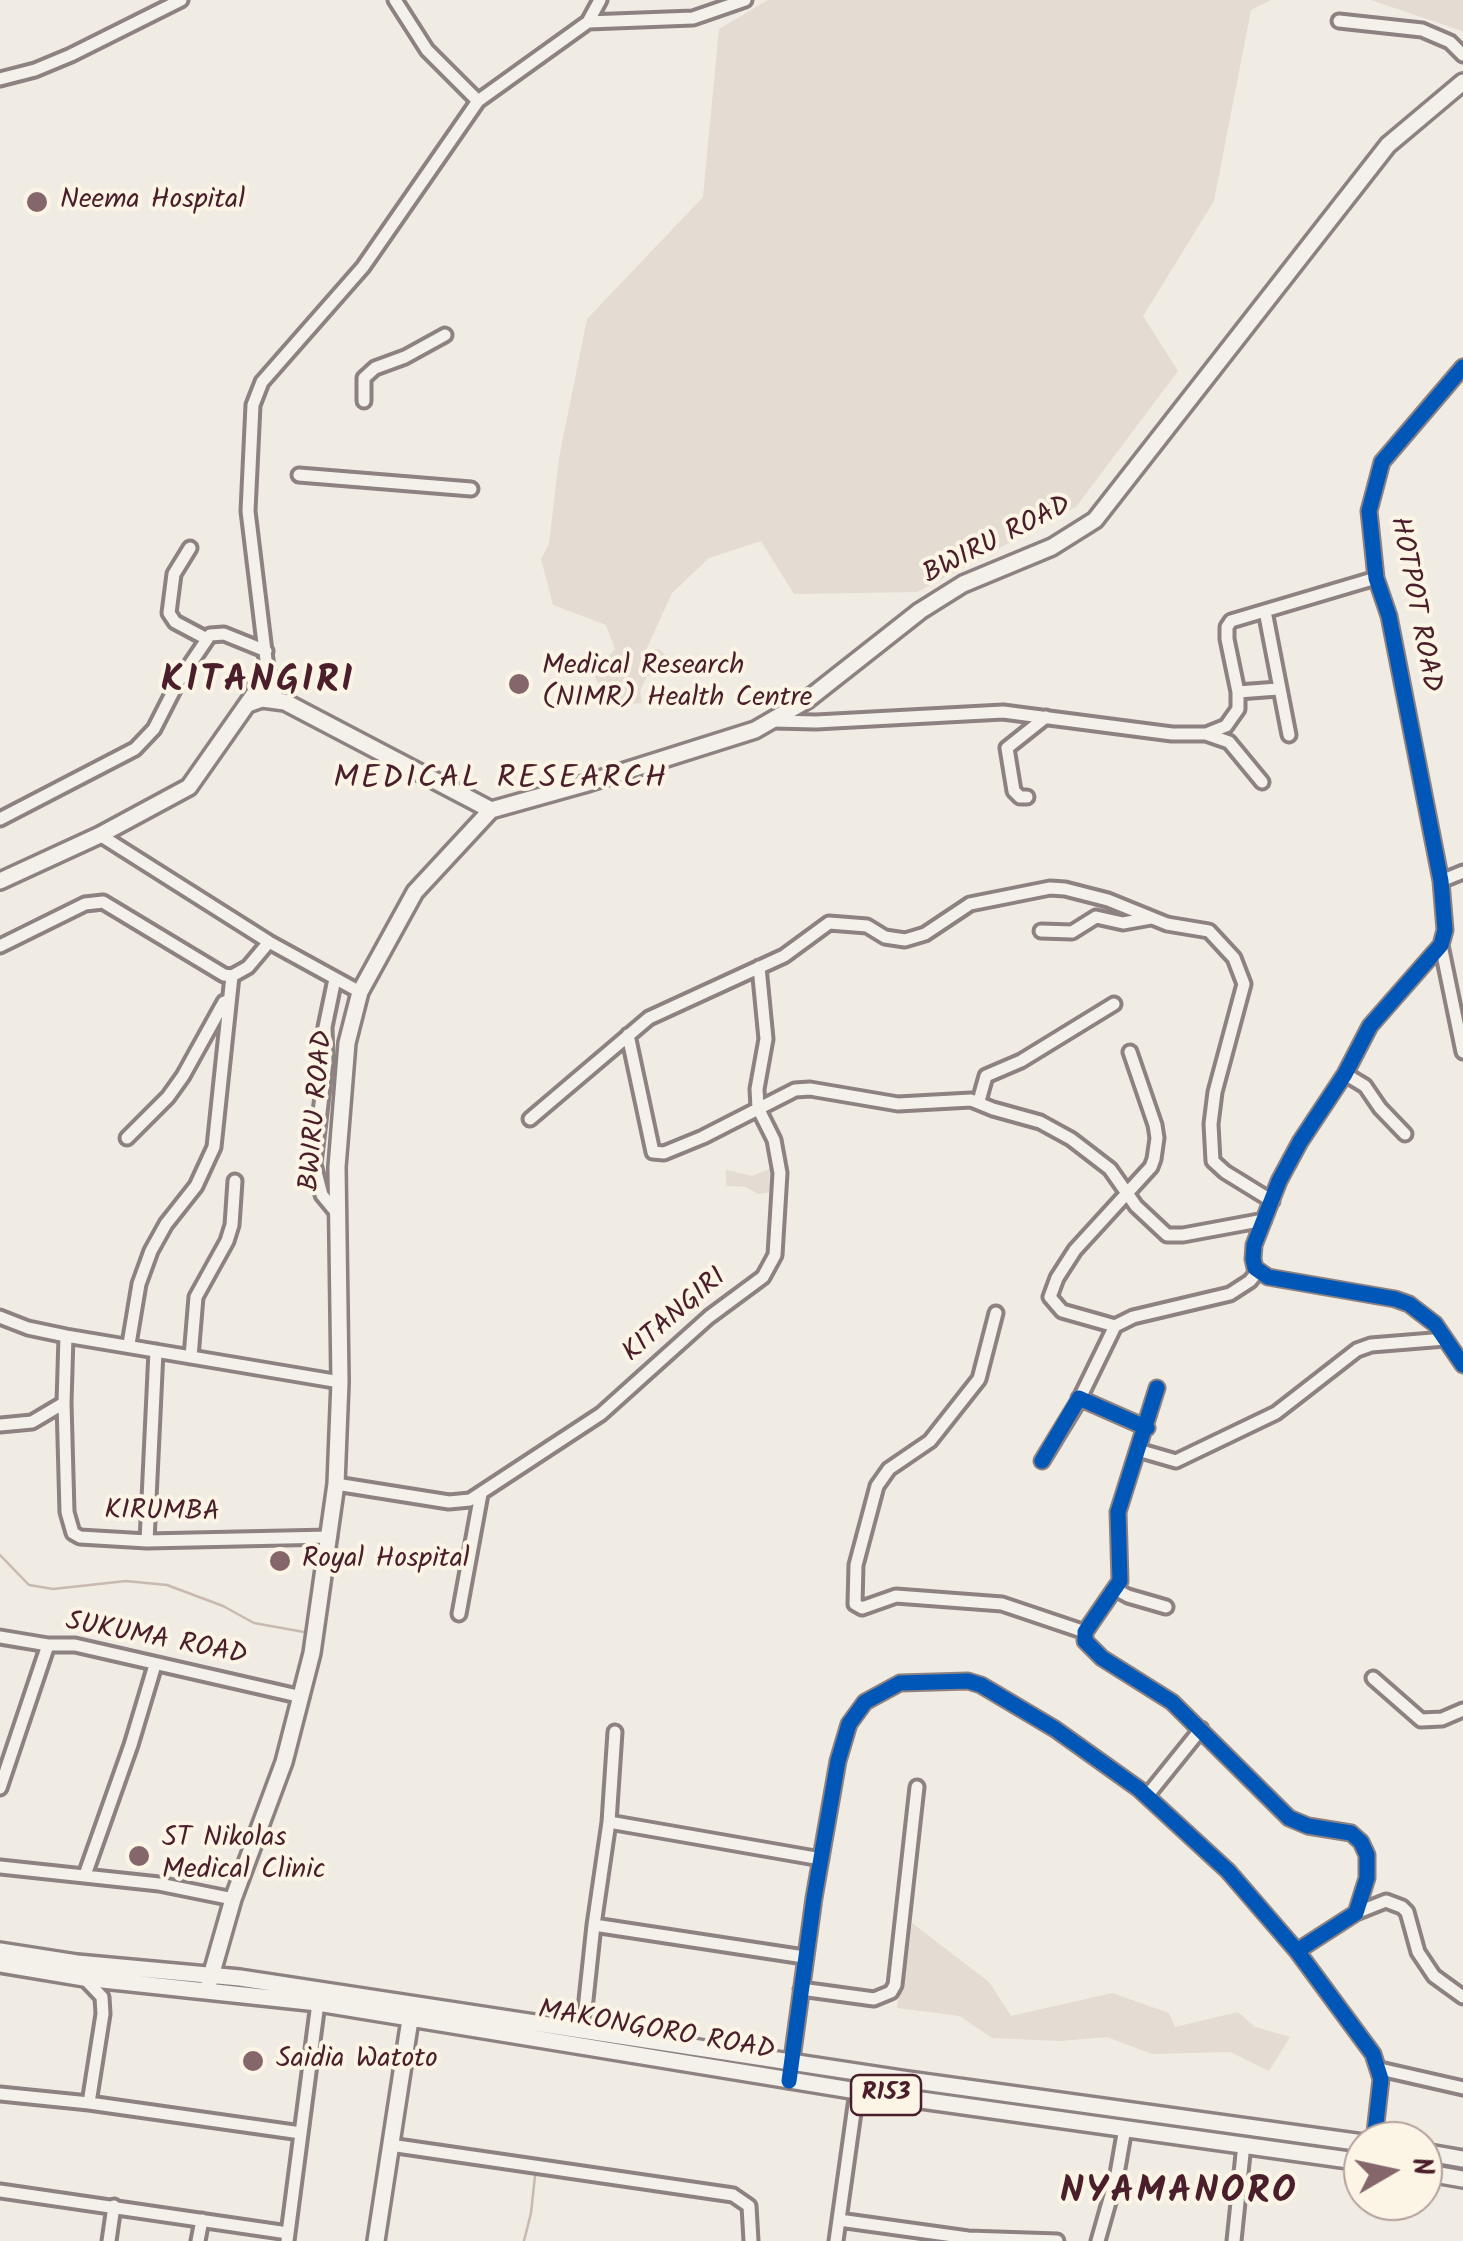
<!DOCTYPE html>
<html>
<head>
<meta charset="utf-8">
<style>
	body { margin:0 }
	#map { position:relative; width:1463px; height:2241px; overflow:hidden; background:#f0ebe3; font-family:Kalam,sans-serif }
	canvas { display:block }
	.north { position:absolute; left:1343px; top:2121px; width:100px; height:100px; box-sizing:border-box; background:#fcf5e5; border:2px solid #b59f9b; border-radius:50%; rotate:81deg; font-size:28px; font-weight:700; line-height:40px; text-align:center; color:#4a1f2b }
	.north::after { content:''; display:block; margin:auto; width:35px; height:45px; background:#84666b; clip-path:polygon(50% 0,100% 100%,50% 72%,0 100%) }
</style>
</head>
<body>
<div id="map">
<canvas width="1463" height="2241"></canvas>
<div class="north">N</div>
</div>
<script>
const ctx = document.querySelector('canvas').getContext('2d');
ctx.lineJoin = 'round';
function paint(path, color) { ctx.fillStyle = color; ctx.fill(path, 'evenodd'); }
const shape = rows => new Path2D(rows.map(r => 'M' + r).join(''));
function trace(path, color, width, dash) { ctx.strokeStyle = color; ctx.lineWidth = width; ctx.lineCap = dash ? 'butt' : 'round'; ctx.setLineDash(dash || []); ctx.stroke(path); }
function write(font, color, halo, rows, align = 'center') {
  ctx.font = font + ' Kalam,sans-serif'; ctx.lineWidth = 8; ctx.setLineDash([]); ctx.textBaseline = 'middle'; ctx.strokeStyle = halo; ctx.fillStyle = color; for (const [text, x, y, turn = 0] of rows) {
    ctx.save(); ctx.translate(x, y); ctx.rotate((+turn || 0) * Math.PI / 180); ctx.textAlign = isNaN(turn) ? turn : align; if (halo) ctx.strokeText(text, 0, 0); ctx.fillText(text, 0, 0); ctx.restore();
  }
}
paint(shape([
	[768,0,1271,0,1251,10,1214,201,1143,316,1178,371,1076,507,917,592,794,594,761,541,709,558,672,593,646,650,659,649,670,659,656,676,647,676,640,691,642,703,629,704,604,693,593,674,615,649,606,625,553,605,541,559,549,544,559,458,587,319,703,197,719,29],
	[1371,0,1463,0,1463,31,1462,31],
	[774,1167,775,1184,771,1192,758,1194,746,1187,726,1186,726,1170,752,1176],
	[912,1923,989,1982,1011,2016,1112,1993,1169,2013,1175,2027,1238,2012,1255,2027,1290,2037,1269,2071,1230,2052,1152,2054,1107,2037,1060,2041,992,2038,960,2016,897,2008]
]), '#e4dbd2');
trace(shape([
	[0,1555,29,1585,53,1589,126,1581,167,1585,223,1606,254,1623,304,1632],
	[524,2241,531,2213,535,2176]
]), '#c9b9b3', 2.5);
const minor = shape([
	[395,0,427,50,478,101],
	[1339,21,1422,30,1450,42,1463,55],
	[588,22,693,18,745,0],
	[0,79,35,70,71,55,181,0],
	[1463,367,1382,462,1369,511,1376,578,1389,616,1441,881,1445,930,1441,945,1370,1026,1345,1074,1300,1142,1279,1181,1254,1245,1253,1259,1255,1268,1268,1277,1395,1299,1409,1304,1435,1324,1463,1365],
	[364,401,364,378,375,368,405,357,445,335],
	[299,475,471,489],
	[190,548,174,574,169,613,175,622,207,639],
	[1265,611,1289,735],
	[272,684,267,668,248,511,253,405,262,382,363,267,478,101,588,22,600,0],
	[1238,692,1278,689],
	[773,721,816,722,1003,712,1172,734,1206,734,1226,726,1238,709,1238,692,1227,639,1227,627,1231,621,1376,578],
	[1206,734,1229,742,1262,782],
	[1027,797,1020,797,1014,791,1007,748,1046,717],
	[0,819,135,749,154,729,178,682,210,635,224,634,266,651],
	[100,835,269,942,360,992],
	[1441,881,1463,872],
	[1041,931,1072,932,1096,917,1123,923,1151,918],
	[1441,945,1463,1052],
	[0,946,85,904,103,902,224,975,232,976],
	[335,979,325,1027,326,1061,314,1164,322,1195,336,1212],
	[628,1035,653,1152,664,1153,703,1137,795,1090,810,1089,898,1104,971,1100,993,1109,1040,1122,1071,1139,1110,1169,1136,1206,1167,1235,1183,1235,1264,1220],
	[1345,1074,1365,1086,1380,1108,1405,1134],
	[979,1101,986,1076,1021,1061,1114,1004],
	[530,1119,649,1018,784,956,829,923,867,926,885,937,905,940,925,934,970,904,1050,888,1065,889,1108,900,1167,924,1209,931,1234,958,1244,984,1215,1092,1211,1124,1213,1161,1225,1172,1272,1201],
	[127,1138,168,1097,183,1076,224,1002],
	[996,1313,979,1379,930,1441,889,1469,877,1486,856,1565,855,1604,862,1608,896,1596,1002,1604,1085,1632],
	[0,1317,28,1328,66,1336,340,1382],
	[1115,1326,1062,1311,1050,1297,1057,1278,1075,1250,1151,1167,1154,1159,1157,1138,1155,1125,1130,1052],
	[66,1336,64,1403,67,1512,73,1533,80,1537,147,1541,330,1537],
	[129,1344,139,1284,151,1251,166,1224,196,1186,214,1147,232,976,248,967,269,942],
	[191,1357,196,1297,227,1241,232,1225,235,1181],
	[1157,1388,1118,1512,1120,1581,1085,1632,1085,1641,1102,1658,1172,1702,1289,1818,1308,1826,1351,1833,1361,1842,1367,1855,1367,1878,1356,1913,1297,1951],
	[1079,1398,1147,1428],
	[0,1425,32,1422,64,1403],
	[1138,1450,1176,1461,1276,1413,1357,1350,1371,1345,1445,1339],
	[1042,1461,1078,1402,1115,1326,1133,1317,1230,1294,1250,1281,1258,1271],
	[336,1484,449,1502,470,1500,601,1414,709,1317,763,1277,775,1255,780,1173,774,1140,758,1108,757,1089,766,1039,759,967],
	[147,1541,156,1351],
	[1115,1589,1128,1596,1166,1607],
	[459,1614,481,1494],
	[0,1637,48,1645,75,1645,302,1697],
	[1373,1678,1421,1720,1442,1719,1463,1710],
	[0,1788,48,1645],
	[1147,1796,1201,1729],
	[609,1822,821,1859],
	[0,1867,159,1884,233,1899],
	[85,1875,131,1745,155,1665],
	[1356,1913,1386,1901,1402,1907,1407,1912,1418,1952,1434,1976,1463,1997],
	[594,1925,804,1957],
	[84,1978,102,1997,103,2014,89,2103],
	[801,1989,874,1999,891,1992,895,1985,917,1787],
	[583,2028,594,1925,609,1822,615,1732],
	[1380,2069,1463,2088],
	[789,2081,814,1898,838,1761,849,1724,865,1702,900,1683,968,1681,981,1685,1055,1729,1139,1789,1228,1871,1297,1951,1373,2054,1381,2079,1374,2141],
	[0,2094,89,2103,301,2133],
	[390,2145,733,2195,749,2206,751,2241],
	[0,2191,288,2233],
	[839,2220,968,2238,1057,2241],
	[109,2241,114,2206],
	[198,2241,202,2220],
	[287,2241,318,2003],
	[836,2241,857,2091],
	[1098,2241,1117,2174,1125,2128],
	[1234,2241,1244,2144]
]);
const major = shape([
	[259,697,257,686,266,681,272,684,275,690,269,699],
	[248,704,262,699,285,702,491,810],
	[0,881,100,835,189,787,257,690],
	[0,1951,77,1963,240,1978,902,2079,1363,2143],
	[0,1964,84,1978,318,2003,857,2091,1363,2162],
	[207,1990,233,1899,284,1762,312,1653,336,1484,340,1382,337,1167,347,1043,360,992,415,892,491,810,584,784,755,730,807,700,920,611,963,584,1052,547,1095,520,1388,145,1463,82],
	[1423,2152,1463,2159],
	[1423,2172,1463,2179],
	[376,2241,411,2013]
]);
trace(minor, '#8d8281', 19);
trace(major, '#8d8281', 22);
trace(minor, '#f4f1eb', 11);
trace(major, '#f4f1eb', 15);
trace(shape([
	[1463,367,1382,462,1369,511,1376,578,1389,616,1441,881,1445,930,1441,945,1370,1026,1345,1074,1300,1142,1279,1181,1254,1245,1253,1259,1255,1268,1268,1277,1395,1299,1409,1304,1435,1324,1463,1365],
	[1157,1388,1118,1512,1120,1581,1085,1632,1085,1641,1102,1658,1172,1702,1289,1818,1308,1826,1351,1833,1361,1842,1367,1855,1367,1878,1356,1913,1297,1951],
	[1042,1461,1079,1398,1147,1428],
	[789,2081,814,1898,838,1761,849,1724,865,1702,900,1683,968,1681,981,1685,1055,1729,1139,1789,1228,1871,1297,1951,1373,2054,1381,2079,1374,2141]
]), '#0057b8', 15);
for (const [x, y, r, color] of [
	[37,202,12,"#84666b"],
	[519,684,12,"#84666b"],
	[280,1561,12,"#84666b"],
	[139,1856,12,"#84666b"],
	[253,2061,12,"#84666b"]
]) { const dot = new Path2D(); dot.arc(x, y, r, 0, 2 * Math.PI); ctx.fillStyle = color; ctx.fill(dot); trace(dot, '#fcf5e5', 4); }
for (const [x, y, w] of [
	[886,2095,70]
]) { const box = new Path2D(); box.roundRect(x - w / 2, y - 20, w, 40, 8); ctx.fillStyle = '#fcf5e5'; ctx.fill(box); trace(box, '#4a1f2b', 2.5); }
write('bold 25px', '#4a1f2b', null, [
	["R153",886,2095]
]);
write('28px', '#4a1f2b', '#fcf5e5', [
	["Neema Hospital",60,202],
	["Medical Research",542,668],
	["(NIMR) Health Centre",542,700],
	["Royal Hospital",302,1561],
	["ST Nikolas",162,1840],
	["Medical Clinic",162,1872],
	["Saidia Watoto",276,2061]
], 'left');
write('28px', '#4a1f2b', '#fcf5e5', [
	["BWIRU ROAD",998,542,-27],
	["HOTPOT ROAD",1413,605,79],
	["BWIRU ROAD",319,1111,-85],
	["KITANGIRI",676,1317,-41],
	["KIRUMBA",162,1514,1],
	["SUKUMA ROAD",156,1641,11],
	["MAKONGORO ROAD",656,2033,10]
]);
ctx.letterSpacing = '2.5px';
write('32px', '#4a1f2b', '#fcf5e5', [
	["MEDICAL RESEARCH",501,782]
]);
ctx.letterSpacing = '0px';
ctx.letterSpacing = '2.5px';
write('bold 38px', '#4a1f2b', '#fcf5e5', [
	["KITANGIRI",258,685],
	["NYAMANORO",1179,2196]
]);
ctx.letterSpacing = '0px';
</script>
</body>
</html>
